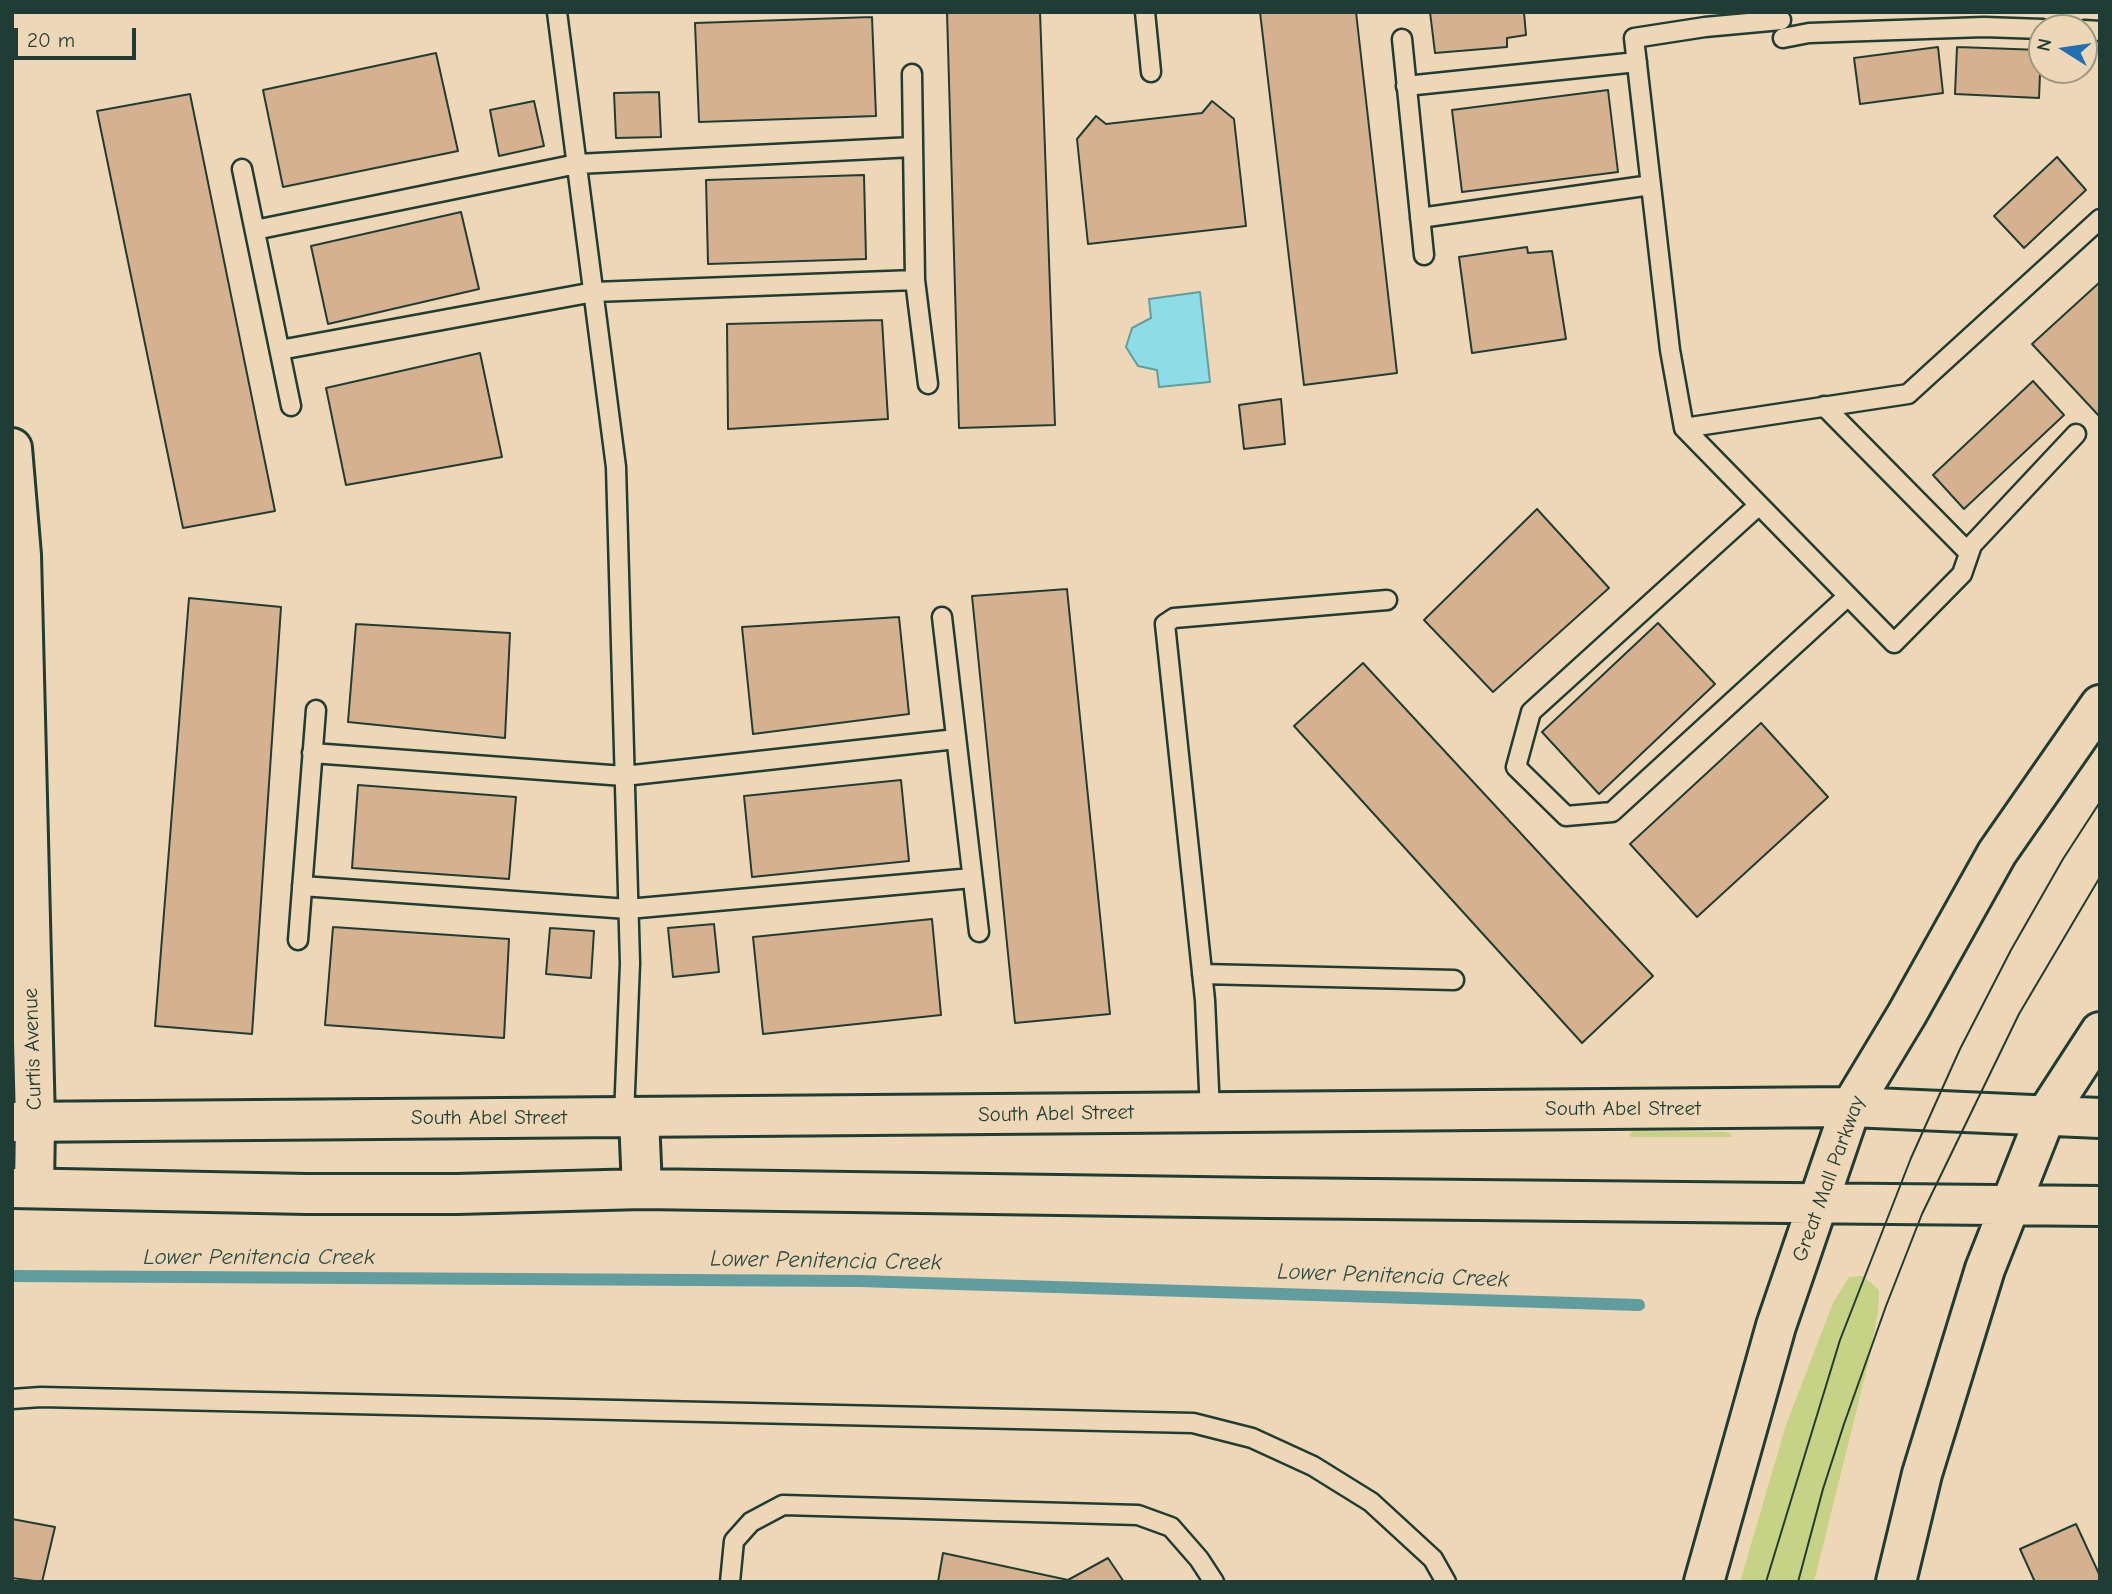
<!DOCTYPE html>
<html>
<head>
<meta charset="utf-8">
<style>
	body { margin:0 }
	#map { position:relative; width:2112px; height:1594px; overflow:hidden; background:#eed7b7; font-family:"Comic Neue",sans-serif }
	canvas { display:block }
	.frame { position:absolute; inset:0; border:14px solid #1f3d34; pointer-events:none }
	.north { position:absolute; left:2028px; top:14px; width:70px; height:70px; box-sizing:border-box; background:#eed7b7; border:2px solid #9b9983; border-radius:50%; rotate:282deg; font-size:19px; font-weight:700; line-height:28px; text-align:center; color:#1f3d34 }
	.north::after { content:''; display:block; margin:auto; width:24px; height:32px; background:#1f6fb2; clip-path:polygon(50% 0,100% 100%,50% 72%,0 100%) }
	.scale { position:absolute; left:14px; top:28px; width:122px; height:32px; box-sizing:border-box; border:4px solid #1f3d34; border-top:0; padding-left:9px; font-size:21px; line-height:24px; white-space:nowrap; color:#1f3d34; -webkit-text-stroke:5px #eed7b7; paint-order:stroke }
</style>
</head>
<body>
<div id="map">
<canvas width="2112" height="1594"></canvas>
<div class="frame"></div>
<div class="north">N</div>
<div class="scale">20 m</div>
</div>
<script>
const ctx = document.querySelector('canvas').getContext('2d');
ctx.lineJoin = 'round';
function paint(path, color) { ctx.fillStyle = color; ctx.fill(path, 'evenodd'); }
const shape = rows => new Path2D(rows.map(r => 'M' + r).join(''));
function trace(path, color, width, dash) { ctx.strokeStyle = color; ctx.lineWidth = width; ctx.lineCap = dash ? 'butt' : 'round'; ctx.setLineDash(dash || []); ctx.stroke(path); }
function write(font, color, halo, rows, align = 'center') {
  ctx.font = font + ' "Comic Neue",sans-serif'; ctx.lineWidth = 5; ctx.setLineDash([]); ctx.textBaseline = 'middle'; ctx.strokeStyle = halo; ctx.fillStyle = color; for (const [text, x, y, turn = 0] of rows) {
    ctx.save(); ctx.translate(x, y); ctx.rotate((+turn || 0) * Math.PI / 180); ctx.textAlign = isNaN(turn) ? turn : align; if (halo) ctx.strokeText(text, 0, 0); ctx.fillText(text, 0, 0); ctx.restore();
  }
}
paint(shape([
	[1633,1131,1724,1132,1730,1133,1732,1137,1631,1137,1629,1135],
	[1863,1276,1879,1290,1878,1312,1868,1364,1814,1582,1740,1582,1786,1425,1833,1303,1849,1277]
]), '#c6d286');
const water = shape([
	[1200,292,1210,382,1159,387,1157,370,1138,366,1126,347,1132,328,1151,318,1149,299,1200,292]
]);
paint(water, '#8ddde7');
trace(water, '#619d9f', 2);
trace(shape([
	[12,1276,859,1281,1639,1305]
]), '#619d9f', 12);
const building = shape([
	[947,12,1040,12,1055,425,959,428,947,12],
	[1260,12,1356,12,1397,373,1304,385,1260,12],
	[1430,12,1524,12,1526,35,1507,38,1507,47,1435,53,1430,12],
	[872,17,876,116,699,122,695,23,872,17],
	[1938,47,1943,93,1860,104,1854,58,1938,47],
	[1957,47,2041,50,2039,98,1955,94,1957,47],
	[436,53,458,151,283,187,263,90,436,53],
	[1608,90,1618,172,1462,192,1452,110,1608,90],
	[659,92,661,137,616,138,614,93,659,92],
	[190,94,275,511,183,528,97,111,190,94],
	[534,101,544,146,499,156,490,110,534,101],
	[1212,101,1234,119,1246,226,1088,244,1077,139,1096,116,1106,124,1202,113,1212,101],
	[2057,157,2086,190,2024,248,1994,216,2057,157],
	[864,175,866,259,708,264,706,180,864,175],
	[461,212,479,289,328,324,311,246,461,212],
	[1527,247,1528,253,1552,251,1566,339,1472,353,1459,257,1527,247],
	[2100,282,2100,417,2032,344,2100,282],
	[882,320,888,419,728,429,727,324,882,320],
	[480,353,502,457,346,485,326,388,480,353],
	[2033,381,2064,415,1964,509,1933,475,2033,381],
	[1281,399,1285,444,1244,449,1239,405,1281,399],
	[1537,509,1609,588,1493,692,1424,620,1537,509],
	[1067,589,1110,1014,1015,1023,972,596,1067,589],
	[189,598,281,607,252,1034,155,1026,189,598],
	[899,617,909,714,753,734,742,627,899,617],
	[1658,623,1715,684,1599,794,1542,732,1658,623],
	[356,624,510,633,505,738,348,722,356,624],
	[1363,663,1653,976,1582,1043,1294,726,1363,663],
	[1761,723,1828,797,1697,917,1630,844,1761,723],
	[901,780,909,861,752,877,744,796,901,780],
	[358,785,516,797,509,879,352,868,358,785],
	[932,919,941,1015,763,1034,753,937,932,919],
	[714,924,719,972,673,977,668,928,714,924],
	[333,927,509,939,504,1038,325,1025,333,927],
	[550,928,594,931,591,978,546,974,550,928],
	[12,1519,55,1527,42,1582,12,1578,12,1519],
	[2076,1524,2100,1576,2100,1581,2035,1582,2020,1549,2076,1524],
	[943,1553,1068,1580,1108,1558,1124,1582,938,1582,943,1553]
]);
paint(building, '#d5b18f');
trace(building, '#1f3d34', 2);
const service = shape([
	[557,12,616,467,630,963,624,1117],
	[1145,12,1151,72],
	[1781,20,1705,27,1634,38,1670,350,1684,428,1894,643,1962,574,1972,545,2076,434],
	[2084,30,2100,31],
	[1783,38,1809,33,1984,27,2042,29],
	[1402,39,1424,255],
	[912,74,915,280,928,384],
	[1406,86,1637,62],
	[242,169,291,406],
	[1420,218,1651,185],
	[255,230,577,164,913,147],
	[280,350,594,292,915,280],
	[1824,406,1969,553],
	[1684,428,1908,394,2100,219],
	[1759,505,1531,712,1516,767,1566,816,1612,812,1848,596],
	[942,617,979,932],
	[312,753,624,776,956,739],
	[302,886,628,909,972,878],
	[298,940,316,710],
	[1202,974,1454,980],
	[1210,1112,1205,1000,1165,624,1174,618,1387,600],
	[12,1399,41,1397,1193,1423,1252,1438,1313,1466,1371,1502,1433,1559,1446,1582],
	[730,1582,734,1541,751,1522,783,1505,1138,1515,1171,1527,1199,1559,1214,1582]
]);
const tertiary = shape([
	[12,448,21,555,35,1122,34,1188]
]);
const primary = shape([
	[639,1117,642,1189],
	[12,1122,1851,1107,2100,1118],
	[12,1188,307,1194,457,1194,642,1189,1268,1198,2100,1206],
	[1704,1582,1776,1326,1851,1107,1907,1014,1997,853,2100,705],
	[1896,1582,1922,1474,1985,1269,2046,1115,2100,1032]
]);
trace(service, '#1f3d34', 23);
trace(tertiary, '#1f3d34', 44);
trace(primary, '#1f3d34', 44);
trace(service, '#eed7b7', 18);
trace(tertiary, '#eed7b7', 38);
trace(primary, '#eed7b7', 38);
trace(shape([
	[1766,1582,1840,1340,1911,1158,1960,1049,2011,950,2063,859,2100,802],
	[1798,1582,1823,1489,1844,1424,1886,1306,1922,1214,2019,1014,2100,877]
]), '#1f3d34', 2);
write('21px', '#1f3d34', '#eed7b7', [
	["Curtis Avenue",33,1049,-92],
	["South Abel Street",1623,1109],
	["South Abel Street",1056,1114,-1],
	["South Abel Street",489,1118],
	["Great Mall Parkway",1829,1179,-70]
]);
write('italic 23px', '#2a4d46', '#eed7b7', [
	["Lower Penitencia Creek",259,1257],
	["Lower Penitencia Creek",826,1261,1],
	["Lower Penitencia Creek",1393,1276,2]
]);
</script>
</body>
</html>
